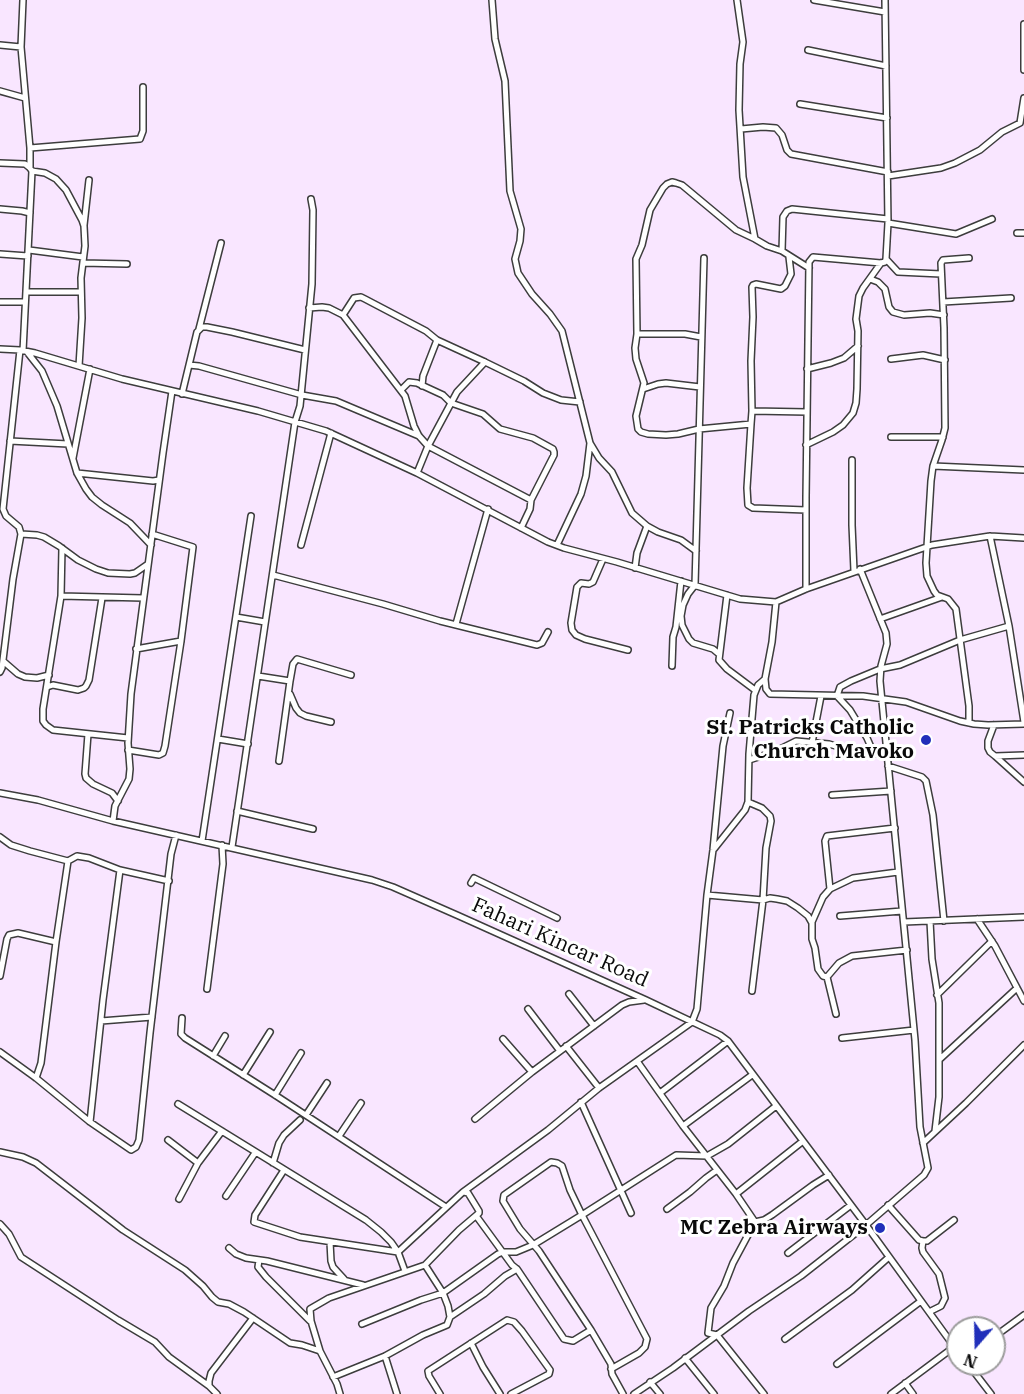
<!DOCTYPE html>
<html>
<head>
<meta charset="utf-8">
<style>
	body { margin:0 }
	#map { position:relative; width:1024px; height:1394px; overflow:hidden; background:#f9e6ff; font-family:"IBM Plex Serif",serif }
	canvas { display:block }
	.north { position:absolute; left:946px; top:1316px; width:60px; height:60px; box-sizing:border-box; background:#fff; border:2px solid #9d9d9d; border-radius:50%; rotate:200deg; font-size:16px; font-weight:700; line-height:24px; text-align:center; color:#0a0a0a }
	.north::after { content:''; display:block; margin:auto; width:21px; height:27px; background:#212fba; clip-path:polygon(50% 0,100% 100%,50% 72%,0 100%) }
</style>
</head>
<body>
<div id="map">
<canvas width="1024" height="1394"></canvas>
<div class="north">N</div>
</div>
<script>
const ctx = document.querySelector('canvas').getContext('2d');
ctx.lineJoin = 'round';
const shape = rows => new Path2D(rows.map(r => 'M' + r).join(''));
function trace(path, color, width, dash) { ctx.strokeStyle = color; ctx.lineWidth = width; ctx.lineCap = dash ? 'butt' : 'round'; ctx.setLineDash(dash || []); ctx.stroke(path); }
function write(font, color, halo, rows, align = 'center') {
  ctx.font = font + ' "IBM Plex Serif",serif'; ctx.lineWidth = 6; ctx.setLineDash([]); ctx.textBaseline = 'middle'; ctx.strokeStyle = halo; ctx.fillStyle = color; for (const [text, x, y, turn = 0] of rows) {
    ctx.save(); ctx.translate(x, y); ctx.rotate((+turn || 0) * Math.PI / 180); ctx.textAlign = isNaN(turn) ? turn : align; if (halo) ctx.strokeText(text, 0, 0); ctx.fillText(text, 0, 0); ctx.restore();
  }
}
const minor = shape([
	[23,0,21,47,30,148,30,168],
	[492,0,495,39,505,81,510,191,521,229,520,241,515,259,518,273,532,294,550,314,562,331,590,443,599,458,612,472,632,513,647,526,658,532,681,540,696,551],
	[737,0,743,42,740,64,739,110,743,177,755,239,767,246,782,251,809,268],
	[814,0,885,12],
	[1024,24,1024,70],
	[0,45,21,47],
	[808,50,886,66],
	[0,91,25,98],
	[800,104,887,118],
	[741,129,763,127,776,128,782,135,787,150,791,154,888,172],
	[30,148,140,139,143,131,143,87],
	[0,163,25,164,30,168,32,171,23,351],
	[32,171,45,173,56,179,66,190,82,220,84,226,85,246,81,278,82,318,79,366],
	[888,176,941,168,955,163,980,150,1002,132,1020,123,1024,98],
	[0,209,22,211,30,213],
	[888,223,956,234,992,219],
	[84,225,89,180],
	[1017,233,1024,233],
	[755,239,736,230,682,185,676,183,672,182,667,184,663,188,650,210,642,245,636,259,637,334,635,348,636,359,644,383,636,416,638,429,641,432,648,434,666,435,678,434,699,429,751,424,752,411,751,361,753,317,752,287,753,285,756,284,781,289,785,286,791,274,789,257],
	[29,250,83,257],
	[782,251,783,217,787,211,792,209,888,219],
	[0,254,28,256],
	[704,258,695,585,688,594,683,605,681,616,682,625,689,639,693,643,713,649,719,654],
	[886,259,898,272,941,274],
	[83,263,127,264],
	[870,279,878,282,885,289,889,307,893,312,904,315,930,313,944,315],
	[26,292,81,292],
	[0,302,25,302],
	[943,302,1011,298],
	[309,308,322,307,329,308,343,315,405,396,414,426,419,436,428,446,531,500],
	[343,315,354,298,361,297,365,299,426,331,437,340,485,362,524,381,543,393,561,400,580,402],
	[199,329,221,243],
	[637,334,685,334,701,337],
	[0,349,20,350,35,353,122,379,258,411,326,431,417,473,548,542,564,548,617,562,740,599,776,602,806,589,932,545,990,536,1024,538],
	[27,352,42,371,57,406,77,473,86,489,92,497,102,505,130,523,151,545],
	[891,359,923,355,945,360],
	[189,365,199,366,302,395,336,401,419,436],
	[807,369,831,363,844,358,858,346],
	[422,386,423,376,437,340],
	[643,389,658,384,666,383,700,387],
	[401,390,409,382,417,383,443,395,451,403,483,414,500,429,533,438,553,449,554,452,554,455,531,500,530,509,521,528],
	[182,394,197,332,202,327,207,327,232,332,305,350],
	[752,411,807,412],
	[751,424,747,488,748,505,753,508,806,510],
	[891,437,943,437],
	[10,441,68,444],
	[806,445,833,432,843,425,853,413,856,403,857,389,858,331,856,319,859,296,863,288,881,263],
	[73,458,90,369],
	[852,460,852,525,854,571],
	[933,466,1024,470],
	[77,473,153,481,159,480],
	[417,473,428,446,457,392,485,362],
	[21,534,37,535,44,537,59,546,78,560,96,569,108,573,130,574,135,573,148,564],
	[990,536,1009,626,1024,722],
	[301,545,331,433],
	[557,545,581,494,586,476,590,443],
	[62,548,61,596,43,709,43,721,46,725,53,730,128,738],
	[603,559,593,582,589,584,581,583,577,587,571,623,572,630,576,635,585,639,628,650],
	[635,568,637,553,647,526],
	[273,575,383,604,440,621,537,645,542,643,548,632],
	[806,589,806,498,809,262,813,257,881,263,885,262,886,259,888,223,885,0],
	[727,595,719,660,727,669,755,690],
	[61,596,143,598],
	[776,602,772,642,765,679,766,689,770,694,863,696,906,702,960,721,974,724,988,725,1024,724],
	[236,617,265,622],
	[880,619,942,597],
	[456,624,488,509],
	[136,649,181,641],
	[3,661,18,674,25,677,37,678,49,675],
	[672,666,673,637,676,627,681,581],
	[0,672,2,668,13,579,21,534,19,527,6,516,3,509,20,350],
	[258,676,290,681,279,761],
	[290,681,293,664,297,659,351,675],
	[47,687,53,685,78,690,84,688,86,686,89,680,102,598],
	[290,694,296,708,300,713,306,716,331,722],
	[969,723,969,706,956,609,948,599,937,595,934,591,927,576,926,563,931,481,933,466,942,440,945,428,944,328,941,263,943,260,969,258],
	[994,725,988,741,988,748,990,752,995,756,1024,755],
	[88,734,85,774,86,778,93,784,112,793,118,801],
	[218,739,248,744],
	[812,743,821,696],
	[128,750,159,755,163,753,165,746,181,641,193,547,152,534],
	[874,754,867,738,850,710,837,696,840,687,851,681,880,669,900,665,960,640,1009,626],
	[995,756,1024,782],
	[749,760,774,752,796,741,829,744,853,751,887,755],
	[888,766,922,777,926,781,933,815,944,921],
	[0,793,38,800,113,821,372,880,393,887,459,916,646,1000,720,1035,728,1041,866,1225,958,1352],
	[832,795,891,791],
	[748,802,762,808,770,816,771,821,766,848,763,900,752,991],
	[237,811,313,829],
	[113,821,115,806,129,779,130,769,128,743,131,694,163,453,172,391],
	[0,837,11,845,30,851,68,861,77,856,89,858,120,870,169,881],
	[202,841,251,516],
	[232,847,295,422,300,406,312,284,313,210,311,199],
	[714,849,745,810,748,802,749,754,754,695,758,685,765,679],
	[471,883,474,878,557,918],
	[830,889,825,841,827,836,895,828],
	[707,895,763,900,770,898,777,899,787,901,798,908,808,916,812,923,812,939,815,948,818,969,823,976,827,977,836,1014],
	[840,916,902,911],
	[977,919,995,946,1024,1001],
	[930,921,932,959,939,1003,939,1097,935,1131],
	[812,922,823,897,830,889,853,878,898,872],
	[904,922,1024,917],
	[0,976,7,939,9,935,18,933,56,942],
	[827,977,839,963,852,956,907,950],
	[207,989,223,864,222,845],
	[569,994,594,1026],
	[937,995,992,941],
	[528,1009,560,1051],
	[182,1018,181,1034,185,1038,275,1095,446,1207],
	[101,1021,152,1017],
	[842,1038,914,1030],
	[503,1039,532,1072],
	[566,1046,599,1088],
	[0,1052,36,1078,90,1122,131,1150,136,1147,139,1140,143,1101,150,1033,171,854,176,835],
	[213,1056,225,1036],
	[940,1059,1017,988],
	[637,1061,683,1126,736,1194,755,1222],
	[243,1075,270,1032],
	[36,1078,41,1063,56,942,68,861],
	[660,1093,728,1041],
	[275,1095,301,1053],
	[581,1102,631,1213],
	[178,1104,366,1220,381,1232,391,1242,398,1252,405,1271],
	[306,1115,327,1083],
	[475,1119,532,1072,622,1005,629,1002,644,1000],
	[90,1122,103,1000,120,870],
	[683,1126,752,1075],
	[339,1136,361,1103],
	[168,1140,198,1163],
	[923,1143,966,1103,1024,1045],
	[0,1152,23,1157,36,1163,123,1230,185,1270,203,1286,212,1297,218,1302,229,1304,244,1312,290,1343,302,1345,320,1351,337,1384,340,1394],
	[273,1163,279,1143,284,1135,300,1120],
	[284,1170,255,1215,254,1222,300,1237,398,1252,463,1192,548,1130,599,1088,692,1022,697,1009,707,895,713,850,723,746,730,713],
	[736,1194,803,1141],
	[226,1196,255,1153],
	[179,1199,198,1163,222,1131],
	[888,1205,919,1240,923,1241],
	[667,1209,690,1192,706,1178,717,1170],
	[477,1217,512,1265,517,1269,564,1339,573,1341,591,1330],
	[0,1224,9,1234,21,1257,118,1320,155,1342,169,1357,209,1386],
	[923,1241,922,1248,923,1252,939,1274,945,1298,941,1306,929,1312],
	[923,1241,927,1241,954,1220],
	[330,1242,331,1261,333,1267,344,1279],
	[229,1248,236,1254,246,1258,267,1261,363,1285],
	[788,1253,851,1205],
	[259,1260,258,1267,266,1277,310,1321],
	[450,1317,484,1294,505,1276,517,1269],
	[362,1324,421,1300,443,1293,498,1254,503,1252,516,1252,533,1245,582,1215,676,1155,707,1156,728,1144,776,1106],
	[994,1337,1024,1315],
	[785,1339,852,1290,889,1257],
	[471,1343,483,1367,500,1394],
	[320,1351,311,1321,310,1309,329,1298,425,1265,459,1230,479,1213,479,1211,468,1193,464,1192],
	[385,1356,397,1394],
	[685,1358,714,1394],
	[837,1364,921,1301],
	[968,1364,991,1394],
	[611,1369,639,1353,645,1347,647,1339,582,1215,570,1190,562,1166,557,1163,551,1162,504,1195,503,1201,520,1229,539,1251,591,1330,611,1364,612,1374,623,1394],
	[333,1377,385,1356,423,1335,447,1325,450,1317,448,1306,443,1293,425,1265],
	[650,1382,660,1394],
	[905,1383,913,1394],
	[217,1394,209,1386,209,1381,211,1373,253,1318],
	[440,1394,429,1376,428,1371,507,1320,514,1322,522,1331,550,1370,549,1374,511,1394],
	[634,1394,673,1368,749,1311,801,1276,866,1225,924,1175,928,1168,920,1127,915,1040,880,681,881,666,887,644,886,633,860,569],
	[764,1394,717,1335,708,1333,711,1308,724,1286,733,1263,755,1222,764,1220,772,1215,813,1185,829,1175],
	[891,1394,954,1347]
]);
trace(minor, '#3d3d3d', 8);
trace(minor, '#fff', 5);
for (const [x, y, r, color] of [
	[926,740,6,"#212fba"],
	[880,1228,6,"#212fba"]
]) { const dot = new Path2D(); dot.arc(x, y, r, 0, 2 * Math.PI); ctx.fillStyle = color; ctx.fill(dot); trace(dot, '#fff', 2); }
write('bold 21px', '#0a0a0a', '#fff', [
	["St. Patricks Catholic",914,728],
	["Church Mavoko",914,752],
	["MC Zebra Airways",868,1228]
], 'right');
write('21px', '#0a0a0a', '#fff', [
	["Fahari Kincar Road",560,943,24]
]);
</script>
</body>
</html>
